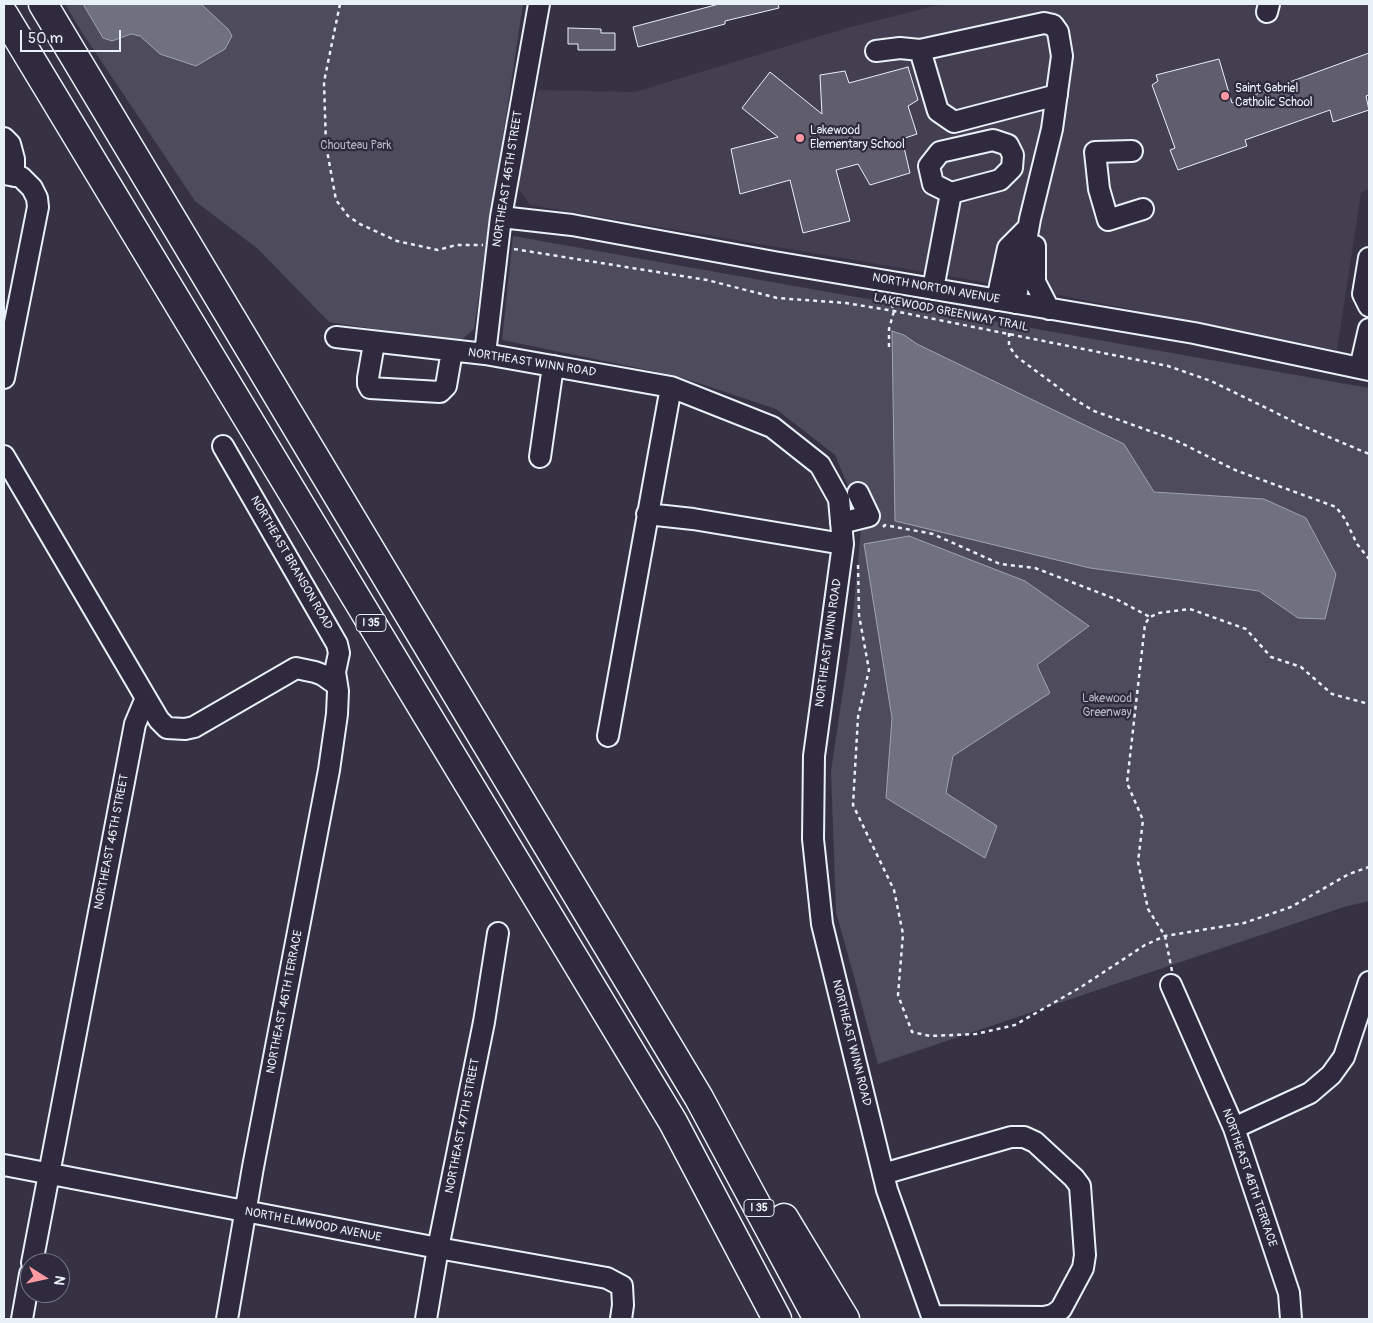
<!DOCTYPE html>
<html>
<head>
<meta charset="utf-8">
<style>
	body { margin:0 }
	#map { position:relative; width:1373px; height:1323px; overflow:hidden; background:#363244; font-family:Pangolin,sans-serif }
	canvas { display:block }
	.frame { position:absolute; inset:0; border:5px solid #e8f1f8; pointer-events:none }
	.north { position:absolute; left:20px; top:1253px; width:50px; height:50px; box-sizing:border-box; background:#2f2a3d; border:1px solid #797a88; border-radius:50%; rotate:100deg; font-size:14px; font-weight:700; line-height:20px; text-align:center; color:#e8f1f8 }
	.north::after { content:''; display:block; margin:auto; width:18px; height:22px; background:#ff9aa2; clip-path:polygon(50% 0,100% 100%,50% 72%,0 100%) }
	.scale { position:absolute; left:20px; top:30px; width:101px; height:22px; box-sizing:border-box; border:2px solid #e8f1f8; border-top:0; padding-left:6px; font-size:15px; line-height:18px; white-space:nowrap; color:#e8f1f8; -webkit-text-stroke:4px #2f2a3d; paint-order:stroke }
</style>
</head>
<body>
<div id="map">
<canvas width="1373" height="1323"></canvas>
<div class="frame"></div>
<div class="north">N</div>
<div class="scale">50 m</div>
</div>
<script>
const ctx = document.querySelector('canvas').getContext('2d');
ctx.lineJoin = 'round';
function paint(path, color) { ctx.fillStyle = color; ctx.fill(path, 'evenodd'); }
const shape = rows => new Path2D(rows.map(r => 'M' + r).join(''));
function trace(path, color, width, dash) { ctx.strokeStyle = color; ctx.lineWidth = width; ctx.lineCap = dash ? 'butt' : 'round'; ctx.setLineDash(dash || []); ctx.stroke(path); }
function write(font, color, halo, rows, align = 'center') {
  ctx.font = font + ' Pangolin,sans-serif'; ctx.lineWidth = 4.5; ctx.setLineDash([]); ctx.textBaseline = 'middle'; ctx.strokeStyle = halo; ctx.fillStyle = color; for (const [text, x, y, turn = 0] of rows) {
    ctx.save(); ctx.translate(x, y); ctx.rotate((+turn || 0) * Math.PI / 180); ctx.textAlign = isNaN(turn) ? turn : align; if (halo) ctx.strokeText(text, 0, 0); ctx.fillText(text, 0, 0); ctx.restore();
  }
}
paint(shape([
	[942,4,1369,4,1369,189,1361,193,1337,350,1048,293,530,205,516,185,538,90,635,92,847,28]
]), '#433f51');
paint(shape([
	[65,4,523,4,474,329,459,342,329,322,258,249,195,201,83,34],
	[513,236,1369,388,1369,901,1344,907,878,1064,836,912,831,771,850,644,862,520,835,455,776,409,677,376,502,340]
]), '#4d4b5c');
const water = shape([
	[83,4,201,4,228,29,232,36,225,49,196,66,160,54,140,36,131,34,112,41,103,38,83,4],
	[892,331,904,335,917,344,1124,444,1154,492,1264,499,1306,518,1336,574,1325,619,1298,618,1259,591,1090,568,895,521,892,331],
	[909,536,1025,581,1089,626,1037,665,1050,693,953,756,946,793,997,826,985,858,886,798,892,718,864,544,909,536]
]);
paint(water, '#70717f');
trace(water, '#a0a4af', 1);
const building = shape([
	[719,4,778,4,779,8,725,21,725,24,638,47,633,27,719,4],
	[568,28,601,29,601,33,615,33,615,50,578,50,578,44,568,44,568,28],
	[1369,53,1369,95,1366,96,1369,110,1333,122,1330,110,1245,140,1247,146,1178,170,1170,150,1175,148,1152,85,1158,81,1156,75,1219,59,1232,103,1369,53],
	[908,67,918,100,908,106,917,134,902,139,910,173,870,185,858,164,836,170,850,221,803,233,790,180,740,194,731,149,778,137,742,108,770,72,822,114,820,75,845,71,849,83,908,67]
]);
paint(building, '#605e6e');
trace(building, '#e8f1f8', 1);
const minor = shape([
	[1267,12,1269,4],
	[920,50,938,111,954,122,1057,95],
	[876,51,900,48,920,50,1044,23,1053,25,1058,32,1062,56,1052,129,1030,219,1015,303],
	[4,138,10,144,14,159,14,176],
	[1132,151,1095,152,1099,189,1108,220,1143,209],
	[4,174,21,177,32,188,37,198,38,207,4,378],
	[501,217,572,225,774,262,1194,333,1369,370],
	[1035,246,1035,282,1049,309],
	[1369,258,1363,294,1369,306],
	[933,289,951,193,1000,180,1012,168,1013,155,1008,145,993,140,940,152,929,166,933,184,951,193],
	[997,300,1008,248,1028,228],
	[336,337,485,354,671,387,772,427,820,465,839,499,843,544,814,756,813,839,822,924,887,1190,933,1319],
	[374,343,368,378,368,384,370,388,440,392,446,386,452,351],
	[485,354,501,217,539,4],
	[1360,368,1369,329],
	[223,446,337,644,339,653,335,672,338,691,337,714,329,770,253,1167,227,1319],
	[4,456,146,698,159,720,167,728,185,729,194,727,296,668,315,672,323,675,337,685],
	[540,457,553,366],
	[647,514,693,519,843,544],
	[841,523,869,516,858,493],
	[608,736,671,387],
	[1171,985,1234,1128,1289,1293,1291,1319],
	[1234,1128,1310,1093,1331,1075,1344,1057,1369,982],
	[4,1165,438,1248,607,1278,622,1286,623,1305,621,1319],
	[883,1174,1011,1137,1024,1137,1035,1142,1074,1178,1080,1186,1085,1255,1083,1268,1061,1309,1053,1315,1044,1317,932,1316],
	[32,1263,135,724,146,698],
	[22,1319,30,1274],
	[426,1319,438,1248,484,1022,498,933]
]);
const highway = shape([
	[43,4,699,1098,818,1319],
	[4,15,673,1122,777,1319],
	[784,1218,845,1319]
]);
trace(minor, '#e8f1f8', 24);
trace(highway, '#e8f1f8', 31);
trace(shape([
	[340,4,324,82,326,145,336,200,348,216,360,224,397,241,438,250,456,245,483,245],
	[514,249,707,280,777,298,846,303,894,311,1168,366,1211,381,1303,426,1369,454],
	[1009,333,1009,346,1017,357,1074,399,1094,411,1175,440,1235,470,1336,507,1345,519,1357,544,1369,559],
	[889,347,889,329,894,311,890,300],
	[883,527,885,525,933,534,1000,564,1035,568,1048,573,1118,600,1150,617],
	[858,565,859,615,869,670,858,717,853,805,894,890,903,934,898,995,912,1032,930,1036,976,1034,1015,1025,1081,987,1145,945,1165,936,1244,923,1291,907,1349,874,1369,867],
	[1172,971,1165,936,1148,909,1138,862,1143,820,1127,783,1145,624,1150,617,1159,613,1190,609,1246,629,1271,657,1301,667,1332,694,1369,704]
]), '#e8f1f8', 2.5, [4, 4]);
trace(minor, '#2f2a3d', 20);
trace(highway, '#2f2a3d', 28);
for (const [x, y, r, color] of [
	[1225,96,5,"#ff9aa2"],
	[800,138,5,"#ff9aa2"]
]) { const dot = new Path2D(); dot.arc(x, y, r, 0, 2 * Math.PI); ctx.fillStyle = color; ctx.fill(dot); trace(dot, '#2f2a3d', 2); }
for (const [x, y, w] of [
	[371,623,30],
	[759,1208,30]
]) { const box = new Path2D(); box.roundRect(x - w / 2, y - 8.5, w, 17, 4); ctx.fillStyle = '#2f2a3d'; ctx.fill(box); trace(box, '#e8f1f8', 1); }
write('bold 11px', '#e8f1f8', null, [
	["I 35",371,623],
	["I 35",759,1208]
]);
write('12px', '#e8f1f8', '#2f2a3d', [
	["Saint Gabriel",1235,89],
	["Catholic School",1235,103],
	["Lakewood",810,131],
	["Elementary School",810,145]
], 'left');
write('12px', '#b2b7c1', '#2f2a3d', [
	["Chouteau Park",356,146],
	["Lakewood",1107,699],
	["Greenway",1107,713]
]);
write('12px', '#e8f1f8', '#2f2a3d', [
	["NORTHEAST 46TH STREET",508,179,-81],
	["NORTH NORTON AVENUE",936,289,10],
	["LAKEWOOD GREENWAY TRAIL",951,313,11],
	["NORTHEAST WINN ROAD",532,363,9],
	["NORTHEAST BRANSON ROAD",291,563,60],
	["NORTHEAST WINN ROAD",829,643,-82],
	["NORTHEAST 46TH STREET",112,842,-79],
	["NORTHEAST 46TH TERRACE",285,1002,-79],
	["NORTHEAST WINN ROAD",851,1043,76],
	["NORTHEAST 47TH STREET",463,1126,-79],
	["NORTHEAST 48TH TERRACE",1249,1178,71],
	["NORTH ELMWOOD AVENUE",313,1225,11]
]);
</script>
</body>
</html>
